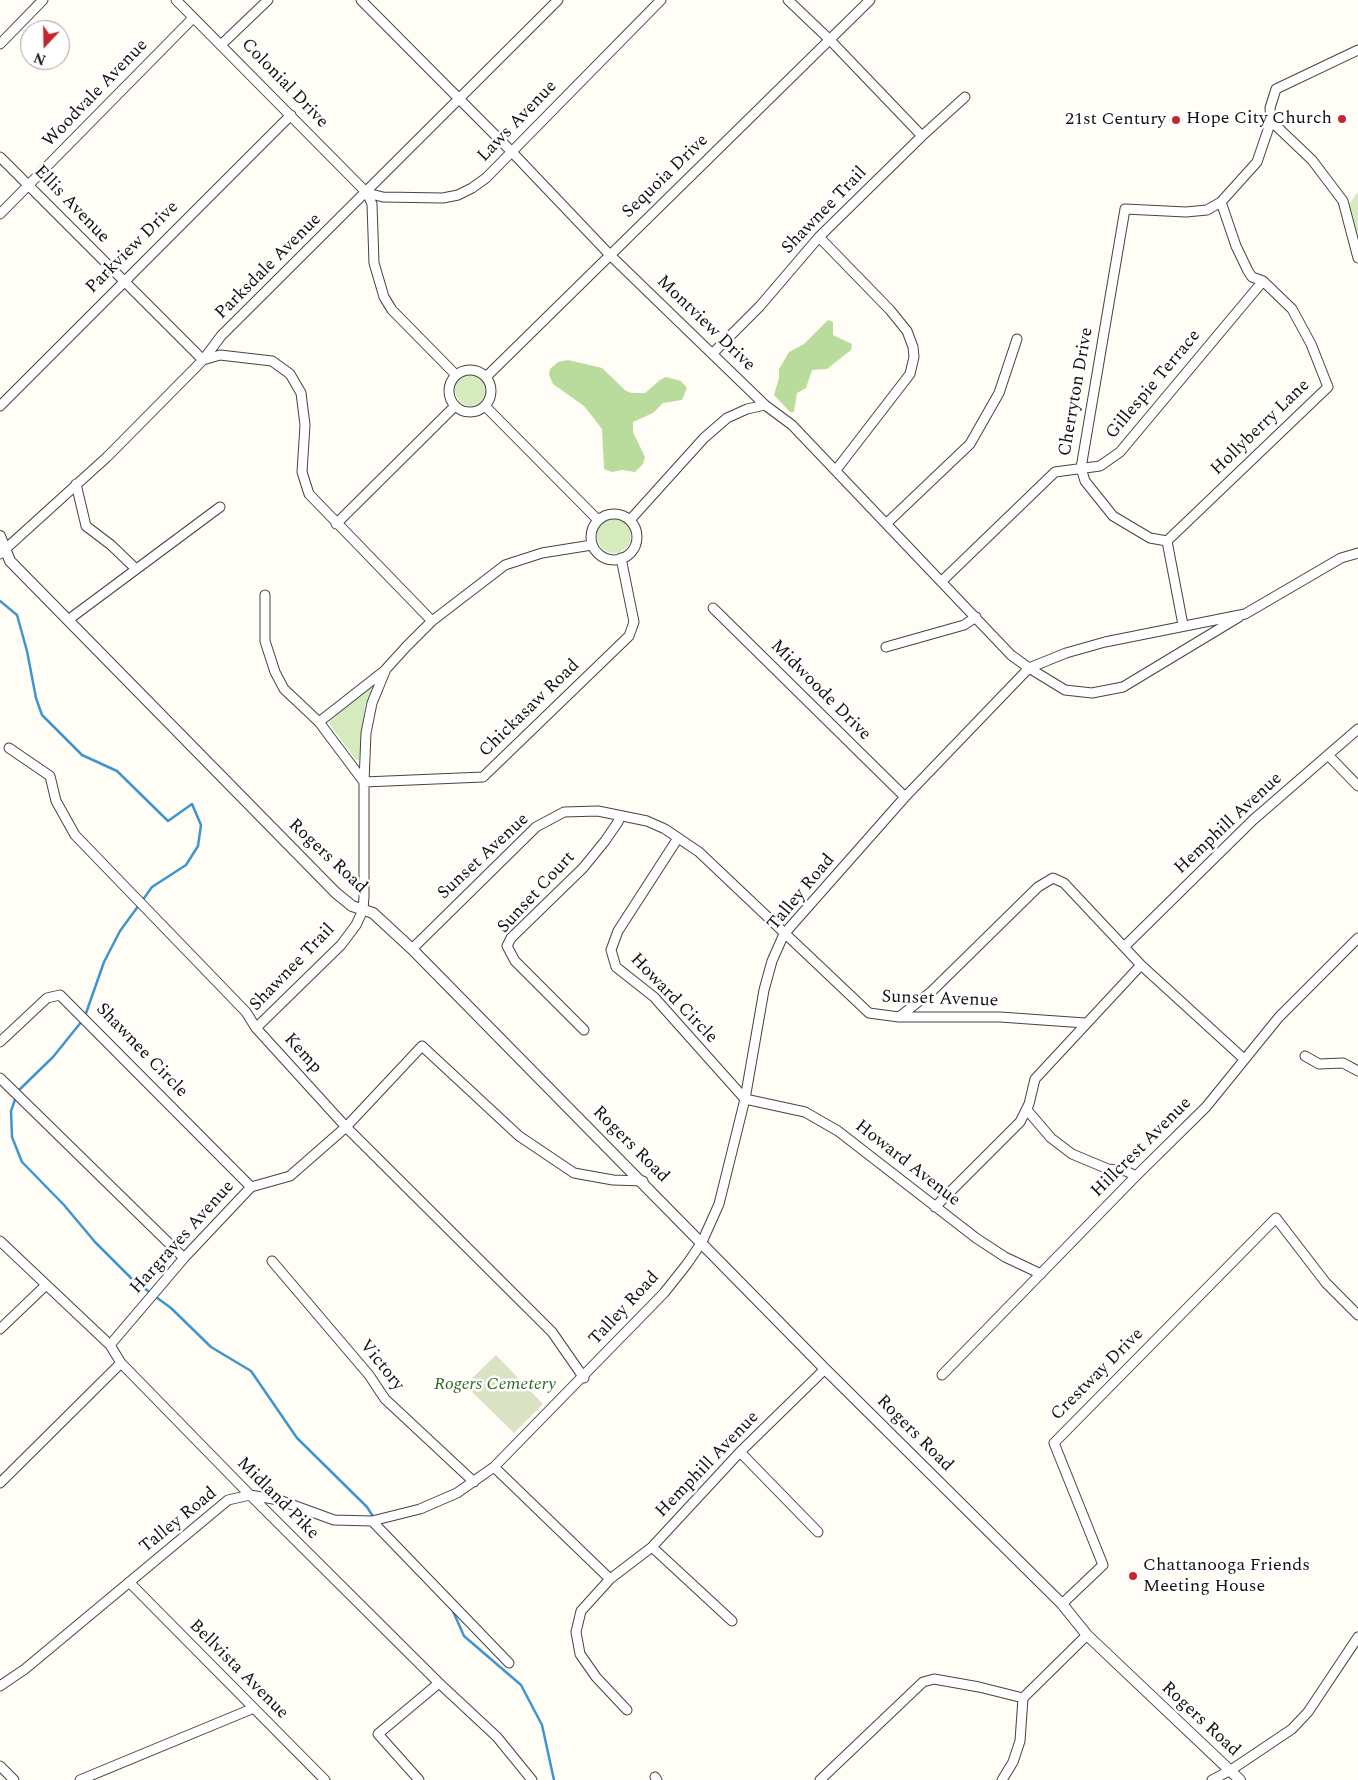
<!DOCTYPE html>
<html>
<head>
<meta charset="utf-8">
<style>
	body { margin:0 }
	#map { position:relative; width:1358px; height:1780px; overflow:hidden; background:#fffdf5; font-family:Spectral,serif }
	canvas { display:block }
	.north { position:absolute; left:20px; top:20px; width:50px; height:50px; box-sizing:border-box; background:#fff; border:1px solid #a0a0a0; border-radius:50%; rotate:201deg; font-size:14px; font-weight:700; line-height:20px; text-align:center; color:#111 }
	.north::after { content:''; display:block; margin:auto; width:18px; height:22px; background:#c4262e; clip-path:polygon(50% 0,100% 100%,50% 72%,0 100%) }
</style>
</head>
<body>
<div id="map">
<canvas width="1358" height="1780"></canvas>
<div class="north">N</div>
</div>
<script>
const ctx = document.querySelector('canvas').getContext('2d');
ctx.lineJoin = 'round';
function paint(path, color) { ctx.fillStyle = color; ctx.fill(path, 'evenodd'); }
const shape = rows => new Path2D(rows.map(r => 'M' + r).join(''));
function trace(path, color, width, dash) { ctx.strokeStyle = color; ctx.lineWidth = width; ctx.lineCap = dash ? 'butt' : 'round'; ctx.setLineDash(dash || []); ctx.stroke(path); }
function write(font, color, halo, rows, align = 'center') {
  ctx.font = font + ' Spectral,serif'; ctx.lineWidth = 5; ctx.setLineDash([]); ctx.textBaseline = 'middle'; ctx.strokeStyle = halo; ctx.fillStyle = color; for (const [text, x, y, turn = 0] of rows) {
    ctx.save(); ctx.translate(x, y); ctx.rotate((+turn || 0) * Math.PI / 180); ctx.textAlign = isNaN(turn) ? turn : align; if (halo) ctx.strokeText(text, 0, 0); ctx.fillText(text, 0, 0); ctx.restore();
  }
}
paint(shape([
	[1358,192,1358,242,1348,206],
	'455 390a16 16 0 1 1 32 0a16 16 0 1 1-32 0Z',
	'597 536a17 17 0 1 1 34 0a17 17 0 1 1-34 0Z',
	[370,686,372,689,365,706,359,760,356,760,330,725,330,721]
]), '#d5ebbd');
paint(shape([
	[828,320,833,322,833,335,852,344,851,350,827,369,812,370,806,388,797,393,794,412,790,412,774,395,779,378,779,369,789,352,804,344],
	[568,360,602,368,626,391,632,393,645,393,660,380,666,377,681,381,687,388,682,400,663,403,653,413,633,422,633,432,645,457,643,464,635,472,622,470,612,472,604,469,602,429,584,406,553,384,549,375,550,369,558,362]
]), '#b9dc9c');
paint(shape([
	[496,1355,543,1404,514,1433,465,1385]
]), '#d9e3c4');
trace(shape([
	[0,601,17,615,27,651,36,698,42,715,82,755,117,771,168,821,192,804,201,825,198,846,186,865,152,887,142,901],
	[85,1016,104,962,120,931,139,905],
	[17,1092,53,1057,82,1021],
	[16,1097,11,1111,12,1137,22,1162,64,1205,95,1242,134,1281,151,1293],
	[156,1297,171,1308,211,1347,251,1371,297,1438,367,1507,374,1518],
	[452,1609,464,1636,521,1685,542,1725,554,1780]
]), '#3f96cf', 2.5);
const minor = shape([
	[176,0,367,193,372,204,374,263,384,297,392,310,456,375],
	[361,0,511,151,610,255,765,405,792,425,1011,655,1029,668,1065,690,1092,693,1123,687,1239,617],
	[788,0,830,40,922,136],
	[0,44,43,0],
	[222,44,268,0],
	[1271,121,1312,160,1343,201,1358,258],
	[0,157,203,360,220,355,272,361,290,374,301,393,305,425,302,472,309,494,432,621],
	[367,193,383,197,443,198,458,195,472,188,486,178,661,0],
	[0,214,193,18],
	[819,237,890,310,907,331,913,347,914,357,910,374,836,470],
	[713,353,760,306,819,237,922,136,965,97],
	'449 391a21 21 0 1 1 42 0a21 21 0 1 1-42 0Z',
	[486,377,870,0],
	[0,406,291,115],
	[485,406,598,520],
	[76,484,86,526,111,545,136,569],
	'591 537a23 23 0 1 1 46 0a23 23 0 1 1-46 0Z',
	[630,520,704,438,727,418,747,409,765,405],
	[887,523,970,444,999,393,1017,339],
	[336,524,455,406],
	[1167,541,1328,387,1311,344,1292,309,1263,281,1252,277,1248,271,1236,246,1221,202],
	[592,545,542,553,505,565,432,621,406,647,386,669,372,703,366,733,364,782,483,777,629,636,634,622,621,558],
	[0,554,107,457,203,360,221,336,558,0],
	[942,581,1055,472,1100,466,1120,452,1263,281],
	[713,608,905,797],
	[68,620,220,507],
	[1183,625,1167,541,1150,538,1113,516,1085,481,1081,468,1125,209,1186,212,1207,210,1221,202,1257,162,1271,121,1270,108,1276,89,1358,50],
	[886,647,964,625,976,617],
	[319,722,384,671],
	[9,748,50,776,56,801,75,835,246,1012,256,1028,346,1127,552,1332,584,1378],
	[1329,756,1358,786],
	[678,838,618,931,611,950,616,967,654,997,745,1099,805,1112,838,1131,976,1238,1005,1257,1041,1274],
	[1125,946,1253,820,1358,729],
	[412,949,536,827,564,812,598,811,647,821,665,829,699,852,869,1013,899,1017,1000,1017,1085,1023],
	[899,1017,932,991,1038,887,1053,878,1064,883,1141,965,1244,1059],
	[256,1028,341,945,356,925,363,910,364,897,364,782,319,722,284,689,275,672,265,641,265,595],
	[584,1030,515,961,507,946,511,938,583,868,605,841,618,822,620,816],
	[0,1042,47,998,60,995,251,1187],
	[1305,1056,1319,1064,1343,1063,1358,1071],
	[0,1078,184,1258],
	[1027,1110,1051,1138,1072,1154,1108,1169,1126,1171,1136,1176],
	[935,1207,1020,1122,1029,1104,1035,1079,1141,965],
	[0,1241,110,1345,121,1363,250,1495,439,1683,497,1737,532,1780],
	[272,1261,369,1375,385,1399,474,1482],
	[0,1329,45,1286],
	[110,1345,184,1258,251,1187,290,1176,346,1127,422,1046,519,1136,574,1173,613,1180,643,1181],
	[942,1375,1136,1176,1206,1107,1279,1017,1358,938],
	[740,1452,818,1532],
	[494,1467,610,1579],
	[0,1483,121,1363],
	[372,1521,509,1663],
	[652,1547,732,1621],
	[129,1582,325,1780],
	[1062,1604,1103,1565,1054,1443,1276,1218,1326,1283,1358,1315],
	[0,1686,25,1669,228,1500,250,1495,279,1500,334,1520,372,1521,420,1509,457,1493,494,1467,664,1293,687,1264,702,1242,719,1204,745,1099,764,990,772,961,784,934,905,797,1029,668,1066,653,1105,642,1245,614,1341,558,1358,553],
	[627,1710,596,1677,580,1654,576,1632,581,1611,610,1579,652,1547,740,1452,825,1369],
	[0,1766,14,1780],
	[655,1777,657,1780],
	[80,1780,254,1708],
	[419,1780,378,1734,439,1683],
	[820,1780,923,1682,934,1679,979,1687,1023,1698],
	[1002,1780,1013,1762,1020,1741,1023,1698,1087,1635],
	[1212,1780,1231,1770,1292,1729,1308,1712,1358,1637]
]);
const tertiary = shape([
	[0,536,10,561,336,893,352,906,373,913,412,949,825,1369,1062,1604,1087,1635,1240,1780]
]);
trace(minor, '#444', 11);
trace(tertiary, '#444', 12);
trace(minor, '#fff', 9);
trace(tertiary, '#fff', 10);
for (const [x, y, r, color] of [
	[1342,119,5,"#c4262e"],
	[1176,120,5,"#c4262e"],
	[1133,1576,5,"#c4262e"]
]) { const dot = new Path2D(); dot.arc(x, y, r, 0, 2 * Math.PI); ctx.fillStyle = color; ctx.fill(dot); trace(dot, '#fff', 2); }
write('18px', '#111', '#fff', [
	["Colonial Drive",284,84,46],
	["Woodvale Avenue",96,94,-46],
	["Laws Avenue",518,122,-46],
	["Sequoia Drive",666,177,-44],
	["Ellis Avenue",71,205,46],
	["Shawnee Trail",825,211,-46],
	["Parkview Drive",133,248,-45],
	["Parksdale Avenue",269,267,-45],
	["Montview Drive",705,324,44],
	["Gillespie Terrace",1154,385,-50],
	["Cherryton Drive",1077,392,-80],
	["Hollyberry Lane",1261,428,-44],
	["Midwoode Drive",820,691,45],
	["Chickasaw Road",530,709,-44],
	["Hemphill Avenue",1229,824,-43],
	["Rogers Road",327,857,43],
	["Sunset Avenue",484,857,-43],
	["Sunset Court",537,893,-47],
	["Talley Road",802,893,-50],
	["Shawnee Trail",293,968,-46],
	["Howard Circle",673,999,46],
	["Sunset Avenue",940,1000,2],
	["Shawnee Circle",141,1051,46],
	["Kemp",302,1054,48],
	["Rogers Road",630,1145,45],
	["Hillcrest Avenue",1142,1148,-45],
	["Howard Avenue",907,1164,38],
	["Hargraves Avenue",183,1238,-48],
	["Talley Road",625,1309,-47],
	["Victory",381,1366,51],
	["Crestway Drive",1098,1375,-45],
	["Rogers Road",914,1434,45],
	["Hemphill Avenue",708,1465,-46],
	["Midland Pike",277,1499,45],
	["Talley Road",179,1521,-39],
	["Bellvista Avenue",238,1670,45],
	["Rogers Road",1200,1720,43]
]);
write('18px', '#111', '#fff', [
	["Hope City Church",1332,119],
	["21st Century",1166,120],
	["Chattanooga Friends",1143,1566,"left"],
	["Meeting House",1143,1587,"left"]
], 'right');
write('italic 18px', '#2f6b1f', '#fff', [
	["Rogers Cemetery",495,1385]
]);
</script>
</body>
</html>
